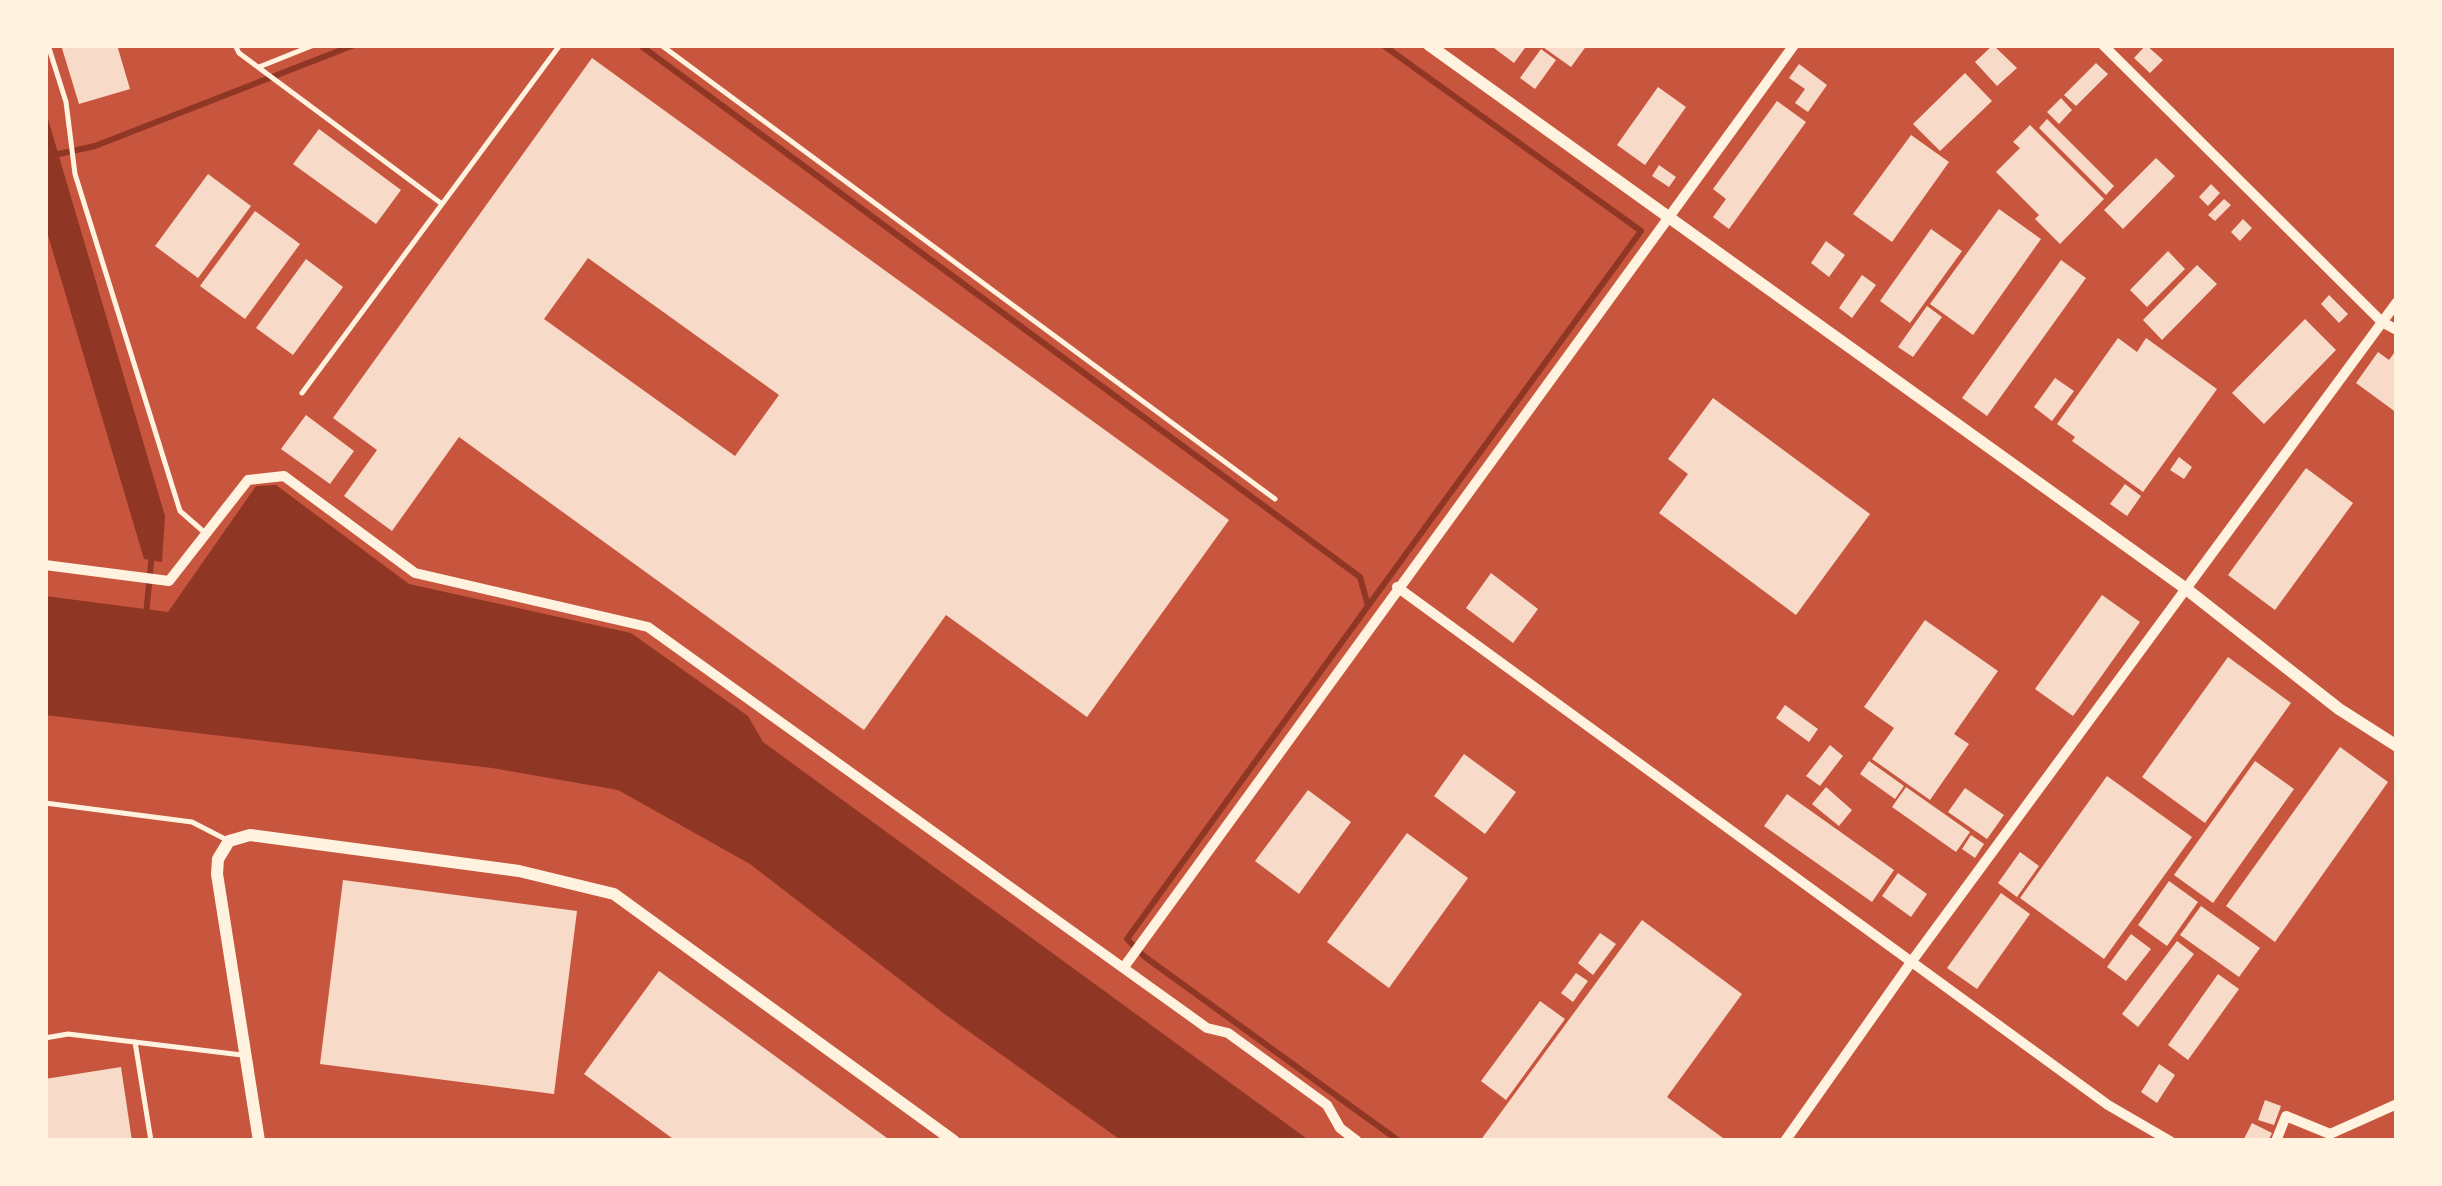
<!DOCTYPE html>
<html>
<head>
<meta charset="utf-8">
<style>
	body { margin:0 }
	#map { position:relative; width:2442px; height:1186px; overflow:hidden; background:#c8553d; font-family:Poppins,sans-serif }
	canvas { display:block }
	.frame { position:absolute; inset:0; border:48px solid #fff3e0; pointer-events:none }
</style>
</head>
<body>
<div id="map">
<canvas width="2442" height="1186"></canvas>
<div class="frame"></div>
</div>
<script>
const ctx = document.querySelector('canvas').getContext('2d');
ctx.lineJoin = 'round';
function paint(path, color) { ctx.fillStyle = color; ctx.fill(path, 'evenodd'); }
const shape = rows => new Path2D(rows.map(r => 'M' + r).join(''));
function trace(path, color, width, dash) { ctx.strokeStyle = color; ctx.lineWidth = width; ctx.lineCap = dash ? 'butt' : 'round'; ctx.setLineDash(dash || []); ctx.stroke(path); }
paint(shape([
	[45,109,165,516,162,562,144,559,45,225],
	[276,485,409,584,631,633,748,716,763,742,1310,1141,1122,1141,946,1015,750,864,618,790,492,768,45,715,45,596,168,612,256,486]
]), '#8f3625');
trace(shape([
	[640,45,1360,577,1368,606,1127,939,1145,957,1399,1141],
	[45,157,95,146,354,45],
	[1368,606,1641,231,1383,45],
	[146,615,152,553]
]), '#8f3625', 6);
paint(shape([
	[61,45,117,45,130,89,79,104],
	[1490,45,1527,45,1514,63],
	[1540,45,1587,45,1571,67],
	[1993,45,2017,68,1997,86,1975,62],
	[2146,45,2163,60,2150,73,2134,58],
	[1541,49,1556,60,1535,89,1520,78],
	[592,58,1229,520,1087,717,946,615,864,730,459,437,392,531,344,496,377,450,333,418],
	[588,258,779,395,735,456,544,319],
	[2096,63,2108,74,2076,106,2064,95],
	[1799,64,1827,85,1808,112,1795,103,1805,89,1789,78],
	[1965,73,1992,101,1940,151,1913,124],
	[1658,87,1686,107,1645,165,1617,145],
	[2061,98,2072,110,2059,124,2047,112],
	[1777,101,1806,122,1729,229,1713,217,1726,199,1713,189],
	[2047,119,2114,186,2106,195,2039,128],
	[2030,125,2104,199,2060,244,2035,219,2039,215,1996,172,2020,148,2013,142],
	[319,129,401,190,376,224,293,164],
	[1911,135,1949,162,1892,242,1853,214],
	[2156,158,2175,176,2123,229,2104,210],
	[1659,165,1676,177,1669,187,1652,176],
	[208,174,251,206,198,278,155,246],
	[2211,184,2220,193,2208,206,2199,197],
	[2224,199,2231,205,2215,221,2208,215],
	[1999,209,2041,239,1973,335,1930,304],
	[255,211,300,244,245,319,200,286],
	[2243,219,2252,228,2240,241,2231,232],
	[1931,229,1962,251,1910,323,1880,301],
	[1826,241,1845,255,1829,277,1811,263],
	[2168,251,2185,269,2147,307,2130,290],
	[306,259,343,287,293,355,256,328],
	[2061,260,2086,278,1987,416,1962,398],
	[2197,265,2217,284,2162,340,2143,320],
	[1862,275,1876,285,1852,318,1839,308],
	[2329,295,2348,314,2339,323,2321,304],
	[1927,306,1942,317,1913,357,1898,347],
	[2305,319,2336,350,2264,424,2232,393],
	[2118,338,2137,352,2146,338,2217,389,2143,492,2072,441,2075,437,2057,424],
	[2397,349,2397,413,2356,383,2378,352,2389,360],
	[2055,378,2074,391,2052,421,2034,407],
	[1713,398,1870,514,1796,615,1659,513,1688,474,1668,459],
	[306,415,354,451,330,484,281,449],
	[2179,457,2192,467,2184,479,2170,470],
	[2306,468,2353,503,2275,610,2228,575],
	[2125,484,2141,496,2127,516,2110,504],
	[1491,573,1538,609,1513,643,1466,608],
	[2102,595,2140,622,2073,716,2035,689],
	[1925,620,1998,671,1954,734,1969,744,1930,800,1872,759,1894,728,1864,707],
	[2228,657,2291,703,2205,823,2142,777],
	[1785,705,1818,729,1809,742,1776,718],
	[1830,745,1843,756,1820,786,1806,776],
	[2340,747,2388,782,2275,942,2226,906],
	[1464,754,1516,792,1485,834,1434,796],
	[1869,761,1904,786,1895,799,1860,774],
	[2255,761,2294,789,2213,903,2174,875],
	[2107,776,2192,837,2104,959,2020,898],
	[1826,787,1852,810,1839,826,1812,804],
	[1906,787,1970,832,1956,852,1892,807],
	[1965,788,2004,815,1987,839,1948,812],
	[1308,790,1351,822,1299,894,1255,861],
	[1787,794,1894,870,1872,902,1764,826],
	[1407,833,1468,878,1389,988,1327,942],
	[1971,835,1984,844,1975,858,1962,849],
	[2020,852,2039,866,2017,897,1998,883],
	[1898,873,1927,894,1911,917,1882,896],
	[343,880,577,911,554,1094,320,1064],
	[2169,881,2198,902,2167,946,2138,925],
	[2001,893,2030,914,1977,989,1947,968],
	[2201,906,2260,948,2239,977,2180,935],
	[1642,920,1742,994,1667,1097,1727,1141,1480,1141],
	[1600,933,1616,944,1593,975,1578,963],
	[2131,934,2151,949,2126,981,2107,967],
	[2177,941,2194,954,2138,1027,2122,1014],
	[659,971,891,1141,676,1141,584,1074],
	[1576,973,1588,981,1573,1002,1561,993],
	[2218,974,2239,989,2188,1060,2168,1045],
	[1540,1001,1565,1019,1506,1100,1481,1081],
	[2159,1064,2175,1075,2157,1103,2141,1092],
	[121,1067,132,1141,45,1141,45,1079],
	[2265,1100,2281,1106,2274,1125,2258,1120],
	[2252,1123,2272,1133,2268,1141,2243,1141]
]), '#f7dbc8');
trace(shape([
	[48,45,66,102,75,174,180,511,204,532],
	[235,45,239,53,442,204],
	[661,45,1275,499],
	[259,67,314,45],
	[302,393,560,45],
	[45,803,192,822,227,840],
	[45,1038,68,1034,242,1055],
	[135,1042,151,1141]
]), '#fff3e0', 5);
trace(shape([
	[2103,45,2382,322,2397,330],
	[45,565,169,581,248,480,284,476,415,573,648,627,1207,1028,1228,1033,1327,1105,1340,1128,1357,1141],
	[1397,587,2108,1105,2170,1141],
	[1124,967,1794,45],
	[1785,1141,1912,961,2397,302],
	[2276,1141,2286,1116,2330,1134,2397,1104]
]), '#fff3e0', 10);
trace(shape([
	[1429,45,2185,588,2339,709,2397,746],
	[259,1141,217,874,218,859,229,841,250,835,519,871,614,894,954,1141]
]), '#fff3e0', 12);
</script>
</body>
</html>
